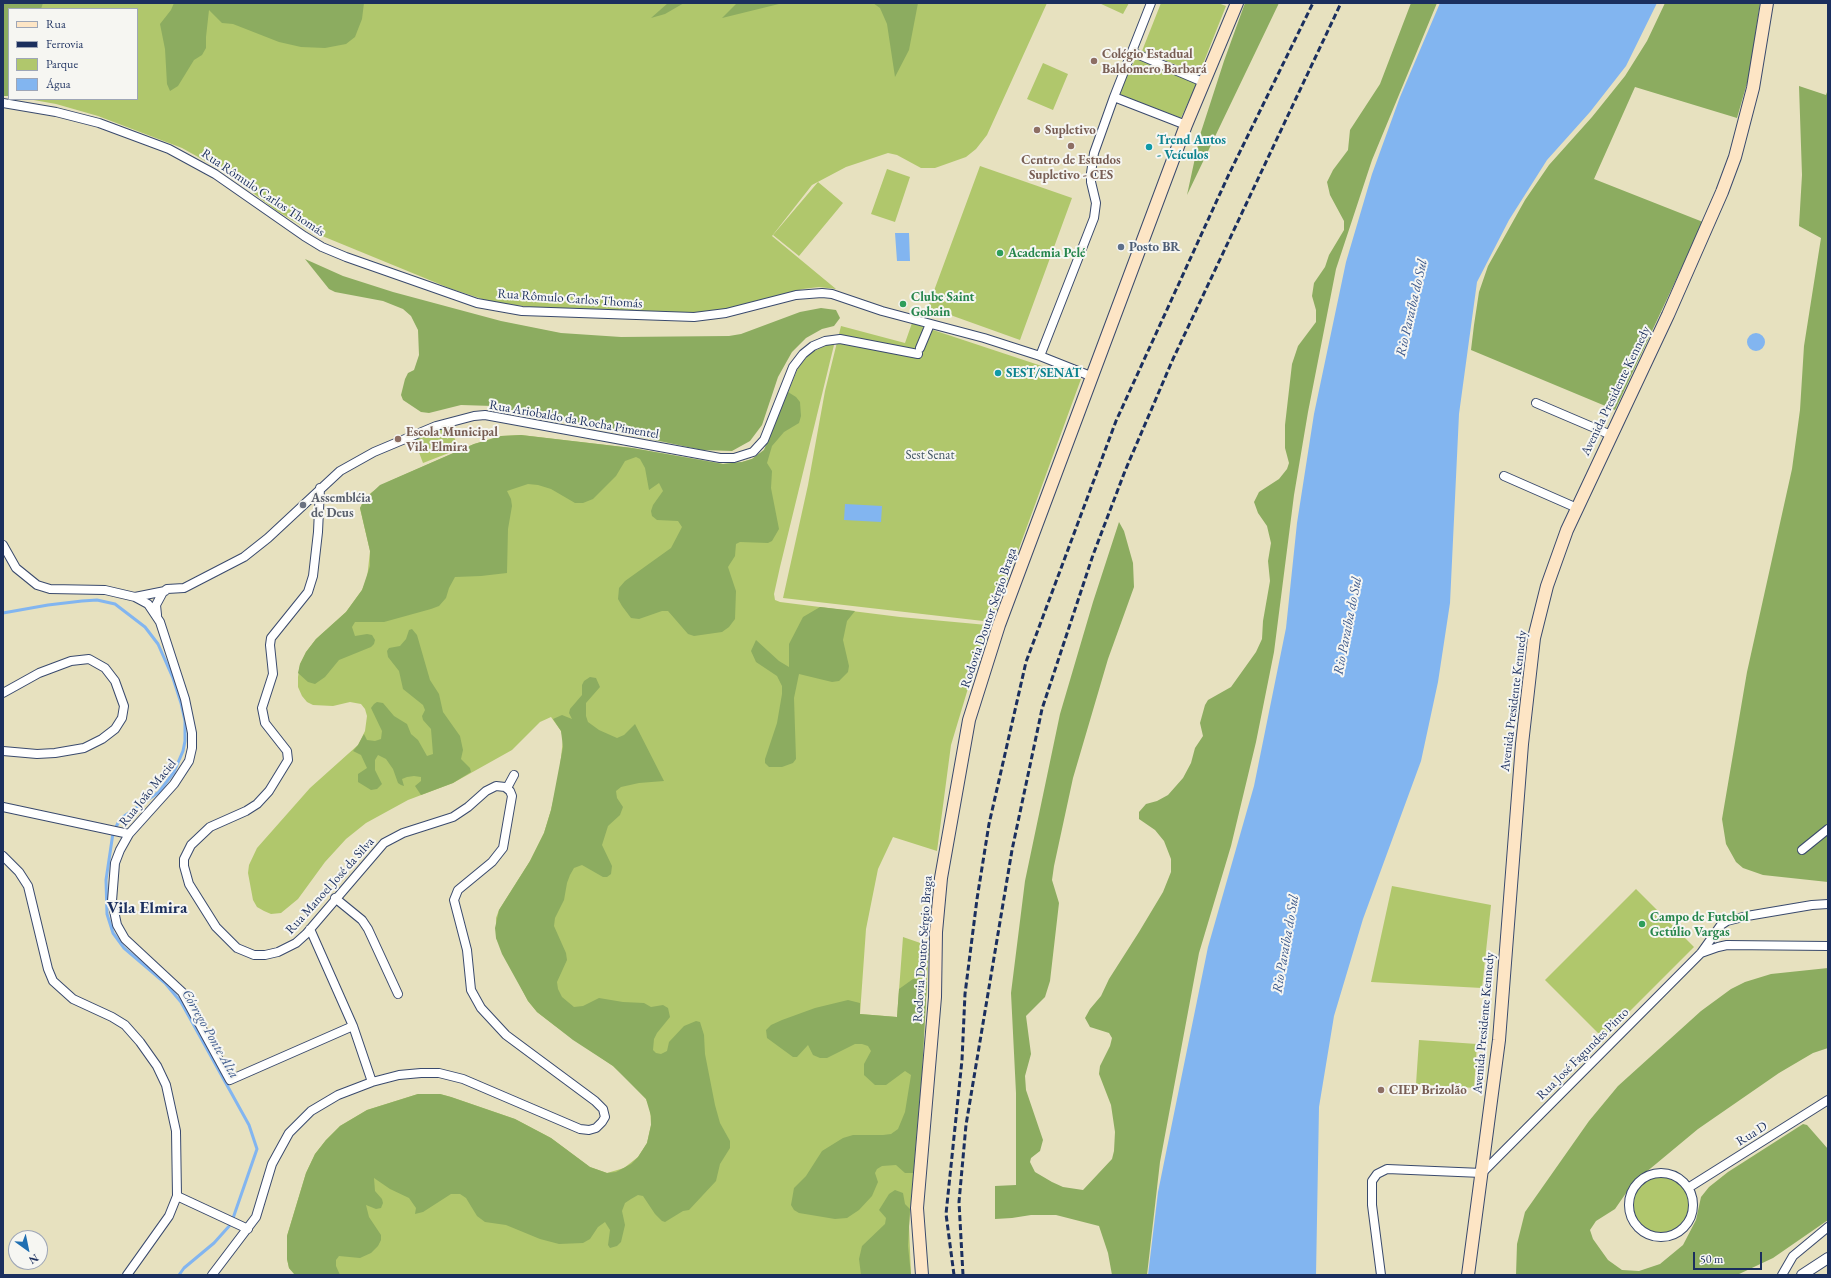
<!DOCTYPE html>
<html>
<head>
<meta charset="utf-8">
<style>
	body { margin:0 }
	#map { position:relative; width:1831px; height:1278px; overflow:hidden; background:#e7e1bf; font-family:"EB Garamond",serif }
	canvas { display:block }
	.frame { position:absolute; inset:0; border:4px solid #1b2f5e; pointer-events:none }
	.legend { position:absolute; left:8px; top:8px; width:130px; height:92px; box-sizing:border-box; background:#f6f6f2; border:1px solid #9ea6b7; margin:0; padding:5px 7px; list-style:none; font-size:12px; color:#1b2f5e }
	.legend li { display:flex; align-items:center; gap:8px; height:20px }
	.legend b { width:20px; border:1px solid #9ea6b7 }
	.north { position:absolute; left:8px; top:1230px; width:40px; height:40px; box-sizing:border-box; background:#f6f6f2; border:1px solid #9ea6b7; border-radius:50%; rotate:147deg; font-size:11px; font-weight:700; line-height:16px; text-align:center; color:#1b2f5e }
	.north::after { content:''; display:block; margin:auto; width:14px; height:18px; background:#1f6fb2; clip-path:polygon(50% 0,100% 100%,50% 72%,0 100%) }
	.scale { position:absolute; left:1693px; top:1252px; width:69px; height:18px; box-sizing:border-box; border:2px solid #1b2f5e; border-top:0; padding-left:5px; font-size:12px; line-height:14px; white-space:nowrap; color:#1b2f5e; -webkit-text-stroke:3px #f6f6f2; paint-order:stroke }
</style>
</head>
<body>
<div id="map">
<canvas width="1831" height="1278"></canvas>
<div class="frame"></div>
<ul class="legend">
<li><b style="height:5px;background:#fde5c5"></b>Rua</li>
<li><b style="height:5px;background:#1b2f5e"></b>Ferrovia</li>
<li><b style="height:11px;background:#b0c76c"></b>Parque</li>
<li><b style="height:11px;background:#82b5f0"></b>Água</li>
</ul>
<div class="north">N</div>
<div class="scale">50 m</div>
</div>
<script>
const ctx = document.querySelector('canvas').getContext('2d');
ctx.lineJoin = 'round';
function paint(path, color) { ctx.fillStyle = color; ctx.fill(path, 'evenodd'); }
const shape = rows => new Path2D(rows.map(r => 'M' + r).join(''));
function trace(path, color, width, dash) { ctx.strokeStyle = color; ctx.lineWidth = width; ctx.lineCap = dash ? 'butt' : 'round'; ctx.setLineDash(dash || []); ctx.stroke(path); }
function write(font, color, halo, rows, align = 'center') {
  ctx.font = font + ' "EB Garamond",serif'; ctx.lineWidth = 4; ctx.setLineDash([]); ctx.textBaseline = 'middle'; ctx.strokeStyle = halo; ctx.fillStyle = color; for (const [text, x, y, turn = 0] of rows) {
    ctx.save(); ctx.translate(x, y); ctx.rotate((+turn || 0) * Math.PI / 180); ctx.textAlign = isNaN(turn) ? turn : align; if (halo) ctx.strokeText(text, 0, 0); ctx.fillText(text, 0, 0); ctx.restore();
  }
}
paint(shape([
	[3,3,1047,3,987,135,976,149,966,157,935,168,921,168,897,155,888,153,846,167,812,185,772,236,836,289,819,287,803,289,729,310,691,313,531,307,491,302,449,288,310,231,277,211,225,172,182,148,98,116,56,104,28,99,137,99,137,9,9,9,9,96,3,96],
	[1099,3,1129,3,1123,14],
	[1161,3,1218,3,1226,6,1199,74,1142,51],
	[1136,58,1197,83,1181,118,1118,94],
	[1043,63,1068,74,1053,110,1027,99],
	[980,166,1072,198,1020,340,928,307],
	[887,169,910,177,895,222,871,214],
	[818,182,843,203,799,256,773,235],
	[912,323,1081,379,992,622,783,598,808,485,825,391,841,326,905,343],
	[827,345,834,345,780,567,774,594,775,600,780,602,900,617,987,625,951,745,937,851,893,837,878,869,866,929,860,1014,897,1017,903,937,929,946,922,1071,909,1226,911,1275,295,1275,289,1268,287,1259,287,1236,306,1173,315,1154,326,1140,340,1126,367,1110,418,1094,440,1094,451,1097,515,1119,551,1138,590,1167,607,1173,624,1168,638,1157,647,1143,651,1125,650,1108,646,1099,625,1077,613,1066,554,1025,537,1012,528,1001,496,938,496,918,499,910,530,861,544,833,551,810,559,776,563,739,561,731,551,717,540,722,512,750,453,783,408,800,366,823,346,839,325,862,298,899,281,913,271,914,264,911,257,907,253,900,248,873,249,865,257,848,310,788,358,745,365,731,367,716,365,709,361,704,350,702,333,706,313,705,307,702,302,696,298,687,298,677,300,664,306,652,316,639,346,612,362,590,367,579,370,551,360,508,364,499,372,492,390,481,474,444,501,436,521,435,632,448,723,464,742,462,752,459,764,450,798,368,810,353],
	[449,425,459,449,423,463,414,439],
	[1392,886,1491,905,1482,988,1371,982],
	[1636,889,1694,947,1603,1038,1545,980],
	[1419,1040,1477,1044,1474,1088,1416,1084],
	'1630 1205a31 31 0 1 1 62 0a31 31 0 1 1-62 0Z'
]), '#b0c76c');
paint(shape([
	[3,3,43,3,41,9,9,9,9,96,3,96],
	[174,3,364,3,362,19,355,37,346,44,325,48,301,47,279,42,233,24,222,23,209,10,206,37,206,48,202,55,194,60,178,86,170,91,167,84,165,49,160,24,171,10],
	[668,3,684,3,665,14,651,18],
	[737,3,783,3,722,18],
	[873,3,918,3,909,50,895,77,887,24,880,8],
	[1245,3,1279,3,1187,195,1200,135,1224,61],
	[1411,3,1437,3,1372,160,1336,269,1308,412,1294,495,1274,652,1256,742,1231,846,1199,953,1160,1162,1147,1275,1112,1275,1108,1253,1099,1226,1056,1215,1031,1215,1012,1218,995,1219,995,1186,1016,1185,1016,1093,1011,993,1025,881,1060,714,1093,602,1119,522,1124,531,1133,563,1134,587,1108,659,1073,778,1054,866,1052,880,1059,903,1050,981,1045,997,1026,1016,1031,1054,1025,1076,1026,1090,1043,1140,1040,1151,1031,1158,1030,1162,1035,1172,1052,1182,1063,1187,1083,1190,1112,1159,1114,1151,1115,1132,1111,1105,1099,1074,1100,1066,1110,1046,1112,1038,1109,1033,1090,1027,1085,1018,1090,1009,1101,996,1109,979,1139,932,1163,892,1171,872,1171,859,1164,841,1155,830,1139,819,1139,812,1146,804,1157,801,1168,795,1183,778,1191,763,1195,748,1203,736,1200,723,1205,705,1208,700,1231,687,1256,652,1262,639,1263,621,1270,581,1268,561,1271,543,1267,526,1258,513,1254,502,1259,492,1279,479,1287,469,1289,463,1285,448,1285,425,1292,364,1298,346,1316,322,1316,310,1312,296,1314,283,1325,267,1329,255,1344,230,1344,221,1330,195,1327,182,1333,170,1348,150,1350,130,1380,84],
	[1665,3,1760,3,1749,76,1737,118,1635,87,1594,179,1703,222,1615,410,1471,350,1474,325,1479,292,1488,266,1525,200,1549,165,1592,117,1625,76,1647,41],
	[1799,86,1826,95,1828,89,1828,882,1763,875,1743,868,1736,862,1726,844,1722,819,1747,672,1792,469,1800,410,1804,346,1821,238,1799,226,1802,175],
	[305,259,343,276,393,292,501,321,561,333,621,337,729,336,741,334,800,312,821,308,836,310,840,318,834,326,822,329,806,338,792,352,778,377,762,425,750,441,732,451,702,450,493,406,461,405,429,413,421,412,403,400,401,395,405,379,408,373,414,370,419,355,418,330,411,316,403,309,383,301,335,292,329,289],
	[788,392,796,397,800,402,801,416,799,423,784,432,772,446,767,463,772,471,771,488,779,529,772,541,768,543,740,542,736,544,735,556,728,567,736,591,735,619,729,627,722,632,694,636,688,634,668,611,662,611,639,619,631,618,622,606,618,599,619,588,625,581,671,548,682,527,678,521,657,520,652,516,651,511,653,505,663,491,659,483,649,490,645,468,640,459,636,457,625,461,616,476,593,499,583,503,575,503,551,489,538,485,528,484,507,491,511,499,512,506,508,529,507,573,481,576,455,577,449,588,446,598,439,606,431,609,384,622,355,622,352,627,355,636,367,634,372,635,375,640,374,644,371,647,339,660,325,677,315,684,308,682,298,673,300,664,306,652,316,639,346,612,362,590,370,566,370,551,360,508,365,499,380,485,474,444,501,436,521,435,632,448,723,464,742,462,752,459,764,450],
	[820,607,855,611,847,621,843,640,849,666,848,672,839,681,832,682,799,674,794,698,796,759,793,763,782,767,769,767,765,763,765,759,777,723,782,694,782,686,777,676,756,662,751,651,756,640,779,661,789,667,789,644,803,617],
	[412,629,417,635,430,680,439,694,443,712,460,736,463,750,461,759,470,768,471,772,453,783,421,795,415,786,421,781,421,777,414,776,407,777,402,779,404,786,401,785,398,783,393,769,386,759,378,755,375,760,375,770,382,784,377,789,371,790,358,782,358,774,367,768,361,755,353,751,358,745,364,734,367,740,375,741,381,739,382,731,371,708,374,704,377,702,383,703,394,716,407,724,411,734,418,740,427,756,433,754,431,729,423,720,422,716,425,710,423,705,403,689,399,671,388,657,387,651,389,648,400,646,406,639,409,630],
	[590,677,596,678,600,687,586,703,586,716,588,722,599,730,617,738,624,735,635,724,664,781,639,783,621,787,616,791,617,798,623,807,620,815,608,826,602,845,612,866,611,874,607,877,603,877,582,865,574,868,570,875,567,883,564,900,555,918,554,926,566,953,567,960,557,982,558,989,562,997,574,1007,583,1006,599,998,623,1002,644,1003,651,1007,663,1005,668,1008,670,1017,657,1033,654,1039,653,1050,656,1053,661,1054,667,1051,669,1042,684,1026,696,1021,700,1022,704,1035,705,1054,715,1105,720,1123,730,1141,730,1148,720,1164,716,1181,689,1210,683,1211,665,1222,662,1221,655,1214,643,1196,638,1195,631,1199,625,1203,622,1211,625,1225,621,1242,617,1246,610,1248,608,1245,610,1230,605,1222,598,1227,590,1239,583,1243,559,1244,540,1239,506,1225,485,1222,477,1216,466,1198,460,1194,451,1194,423,1212,415,1214,416,1208,409,1198,390,1189,374,1178,375,1191,382,1199,383,1203,381,1208,376,1209,366,1205,369,1217,381,1235,381,1240,378,1246,371,1253,360,1258,339,1256,336,1260,336,1266,340,1275,295,1275,289,1268,287,1259,287,1236,306,1173,315,1154,326,1140,340,1126,367,1110,418,1094,440,1094,451,1097,515,1119,551,1138,590,1167,607,1173,616,1172,631,1164,638,1157,647,1143,651,1125,651,1116,646,1099,613,1066,573,1040,537,1012,528,1001,502,954,496,938,495,928,499,910,530,861,544,833,551,810,563,747,561,731,553,719,562,715,572,719,569,713,570,709,582,695,582,685,584,681],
	[1828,968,1828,1048,1813,1053,1779,1073,1698,1129,1633,1183,1615,1209,1596,1221,1590,1230,1593,1239,1608,1260,1622,1270,1639,1271,1660,1264,1683,1245,1696,1220,1701,1197,1709,1187,1728,1172,1803,1124,1807,1125,1828,1149,1828,1220,1773,1258,1737,1275,1516,1275,1517,1244,1525,1212,1589,1121,1618,1086,1701,1011,1731,989,1745,982,1771,974],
	[913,979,922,979,927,982,922,1071,913,1173,905,1173,896,1165,882,1166,877,1169,875,1173,878,1182,872,1196,859,1210,847,1218,835,1219,799,1213,794,1210,791,1205,794,1188,806,1176,822,1151,843,1138,853,1135,883,1135,891,1134,898,1129,905,1112,911,1075,905,1071,886,1085,875,1085,864,1075,864,1064,871,1051,868,1046,862,1044,855,1044,827,1058,820,1058,813,1055,808,1045,797,1057,793,1057,767,1038,766,1030,771,1025,782,1020,815,1008,848,1000,860,1003,860,1014,897,1017,899,989],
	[895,1190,903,1193,905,1204,910,1209,908,1246,911,1275,861,1275,859,1259,862,1246,885,1224,886,1218,879,1210,889,1194]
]), '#8cac60');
paint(shape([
	[1440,3,1657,3,1626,66,1590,112,1547,160,1509,220,1477,282,1459,414,1450,603,1438,682,1421,761,1363,919,1334,1016,1319,1107,1316,1275,1148,1275,1158,1192,1208,947,1254,786,1286,628,1297,523,1314,414,1346,262,1372,174,1400,97],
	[895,233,909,233,910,261,897,261],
	'1747 342a9 9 0 1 1 18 0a9 9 0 1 1-18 0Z',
	[845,504,882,506,881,522,844,520]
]), '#82b5f0');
trace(shape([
	[3,613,48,605,82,601,97,600,115,604,145,627,158,644,173,678,181,703,185,721,185,741,183,751,174,772,159,792,120,819,113,833,106,880,107,914,113,933,124,948,165,983,181,1002,249,1125,257,1149,231,1224,214,1243,184,1268,179,1275]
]), '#82b5f0', 3);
const minor = shape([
	[1132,52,1203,82],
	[1114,97,1186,125],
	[3,103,56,112,99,123,169,149,215,174,304,236,322,247,346,257,477,303,522,311,694,317,726,313,796,295,822,293,832,294,882,311,984,338,1040,356,1093,377],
	[920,348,930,324],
	[1040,356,1094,218,1096,203,1091,182,1091,173,1094,153,1114,97,1151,3],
	[1536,403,1611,435],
	[1504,476,1577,508],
	[3,545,16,568,37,585,50,589,105,590,135,597,148,604,160,622,185,699,192,733,192,748,189,761,174,784,129,834,120,850,115,863,112,901,117,925,125,939,182,992,230,1080,353,1026],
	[135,597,165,591],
	[157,615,156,605,163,592,167,589,184,588,244,557,268,538,340,471,374,452,436,426,474,416,485,415,720,458,734,458,753,452,764,440,793,367,803,354,813,346,825,341,840,339,918,354],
	[3,693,39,673,71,661,89,659,105,668,115,681,124,706,122,718,115,729,102,739,84,748,55,753,37,754,3,751],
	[507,788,514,775],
	[3,807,129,834],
	[1802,850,1828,829],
	[3,856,19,872,28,886,48,969,53,981,73,999,112,1017,125,1025,140,1042,157,1066,166,1085,176,1131,177,1196,169,1216,127,1275],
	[335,898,362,920,368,929,398,994],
	[310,929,353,1026,372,1082],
	[1701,953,1718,947,1727,945,1828,946],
	'1629 1205a32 32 0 1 1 64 0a32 32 0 1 1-64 0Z',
	[1688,1188,1828,1100],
	[177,1196,248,1229],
	[212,1275,256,1217,272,1164,289,1133,311,1111,338,1095,372,1082,399,1075,421,1073,439,1073,463,1079,580,1129,589,1130,596,1128,602,1122,605,1117,603,1109,595,1101,506,1035,481,1008,471,990,467,950,454,900,458,890,492,862,503,848,512,796,510,791,505,787,496,786,486,791,468,807,453,817,403,833,384,843,306,934,296,943,278,952,265,955,254,955,237,948,216,927,189,884,184,866,184,859,191,845,210,827,246,811,257,804,269,791,288,760,287,751,265,723,262,708,273,674,270,645,271,638,308,592,313,576,318,532,320,488],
	[1381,1275,1372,1205,1372,1181,1377,1174,1387,1169,1482,1173,1701,953,1721,925,1727,921,1747,916,1812,905,1828,904],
	[1782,1275,1793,1256,1828,1227]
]);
const tertiary = shape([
	[1802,1275,1828,1258]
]);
const secondary = shape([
	[922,1275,917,1208,935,997,936,932,941,878,969,720,999,625,1186,125,1237,3],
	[1468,1275,1499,1040,1522,744,1534,638,1547,586,1567,530,1668,315,1722,192,1735,157,1753,88,1767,3]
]);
trace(minor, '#3a4a6d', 10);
trace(tertiary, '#3a4a6d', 12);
trace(secondary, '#3a4a6d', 14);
trace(minor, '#fff', 8);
trace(tertiary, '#fff', 10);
trace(secondary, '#fde5c5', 12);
trace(shape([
	[954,1275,946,1214,962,1060,965,994,977,899,989,824,1026,662,1116,421,1229,174,1313,3],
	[963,1275,959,1202,966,1125,1012,850,1042,709,1093,555,1125,471,1173,359,1341,3]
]), '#1b2f5e', 3, [6, 3]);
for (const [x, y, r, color] of [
	[1094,61,4,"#8d6e63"],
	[1037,130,4,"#8d6e63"],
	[1071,146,4,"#8d6e63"],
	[1149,147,4,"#0f9aa8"],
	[1121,247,4,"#5c6f8a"],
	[1000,253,4,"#2e9e5b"],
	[903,304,4,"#2e9e5b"],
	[998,373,4,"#0f9aa8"],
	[398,439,4,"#8d6e63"],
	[303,505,4,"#6b7280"],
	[1642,924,4,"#2e9e5b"],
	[1381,1090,4,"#8d6e63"]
]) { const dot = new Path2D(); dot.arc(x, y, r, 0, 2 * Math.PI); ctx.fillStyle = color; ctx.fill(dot); trace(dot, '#f6f6f2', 1.5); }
write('bold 13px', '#785e54', '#f6f6f2', [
	["Colégio Estadual",1102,54],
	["Baldomero Barbará",1102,69],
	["Supletivo",1045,130],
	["Centro de Estudos",1071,160,"center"],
	["Supletivo - CES",1071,175,"center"],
	["Escola Municipal",406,432],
	["Vila Elmira",406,447],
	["CIEP Brizolão",1389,1090]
], 'left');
write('bold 13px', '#0d838f', '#f6f6f2', [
	["Trend Autos",1157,140],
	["- Veículos",1157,155],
	["SEST/SENAT",1006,373]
], 'left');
write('13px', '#1b2f5e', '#f6f6f2', [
	["Rua Rômulo Carlos Thomás",263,193,34],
	["Rua Rômulo Carlos Thomás",570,299,4],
	["Avenida Presidente Kennedy",1616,391,-64],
	["Rua Ariobaldo da Rocha Pimentel",574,420,10],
	["Rodovia Doutor Sérgio Braga",989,618,-71],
	["Avenida Presidente Kennedy",1514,701,-83],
	["Rua João Maciel",148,793,-51],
	["Rua Manoel José da Silva",330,886,-48],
	["Rodovia Doutor Sérgio Braga",923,949,-86],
	["Avenida Presidente Kennedy",1484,1023,-85],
	["Rua José Fagundes Pinto",1583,1054,-45],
	["Rua D",1752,1134,-32]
]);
write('bold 13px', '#4e5e75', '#f6f6f2', [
	["Posto BR",1129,247]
], 'left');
write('bold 13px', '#27864d', '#f6f6f2', [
	["Academia Pelé",1008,253],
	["Clube Saint",911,297],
	["Gobain",911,312],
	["Campo de Futebol",1650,917],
	["Getúlio Vargas",1650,932]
], 'left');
write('13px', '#405562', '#f6f6f2', [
	["Sest Senat",930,455]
]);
write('bold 13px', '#5b616d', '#f6f6f2', [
	["Assembléia",311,498],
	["de Deus",311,513]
], 'left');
write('italic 14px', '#3a578a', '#f6f6f2', [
	["Rio Paraíba do Sul",1412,308,-77],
	["Rio Paraíba do Sul",1348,626,-79],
	["Rio Paraíba do Sul",1286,944,-80],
	["Córrego Ponte Alta",210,1034,60]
]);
write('bold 17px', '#1b2f5e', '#f6f6f2', [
	["Vila Elmira",147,908]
]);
</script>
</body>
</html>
